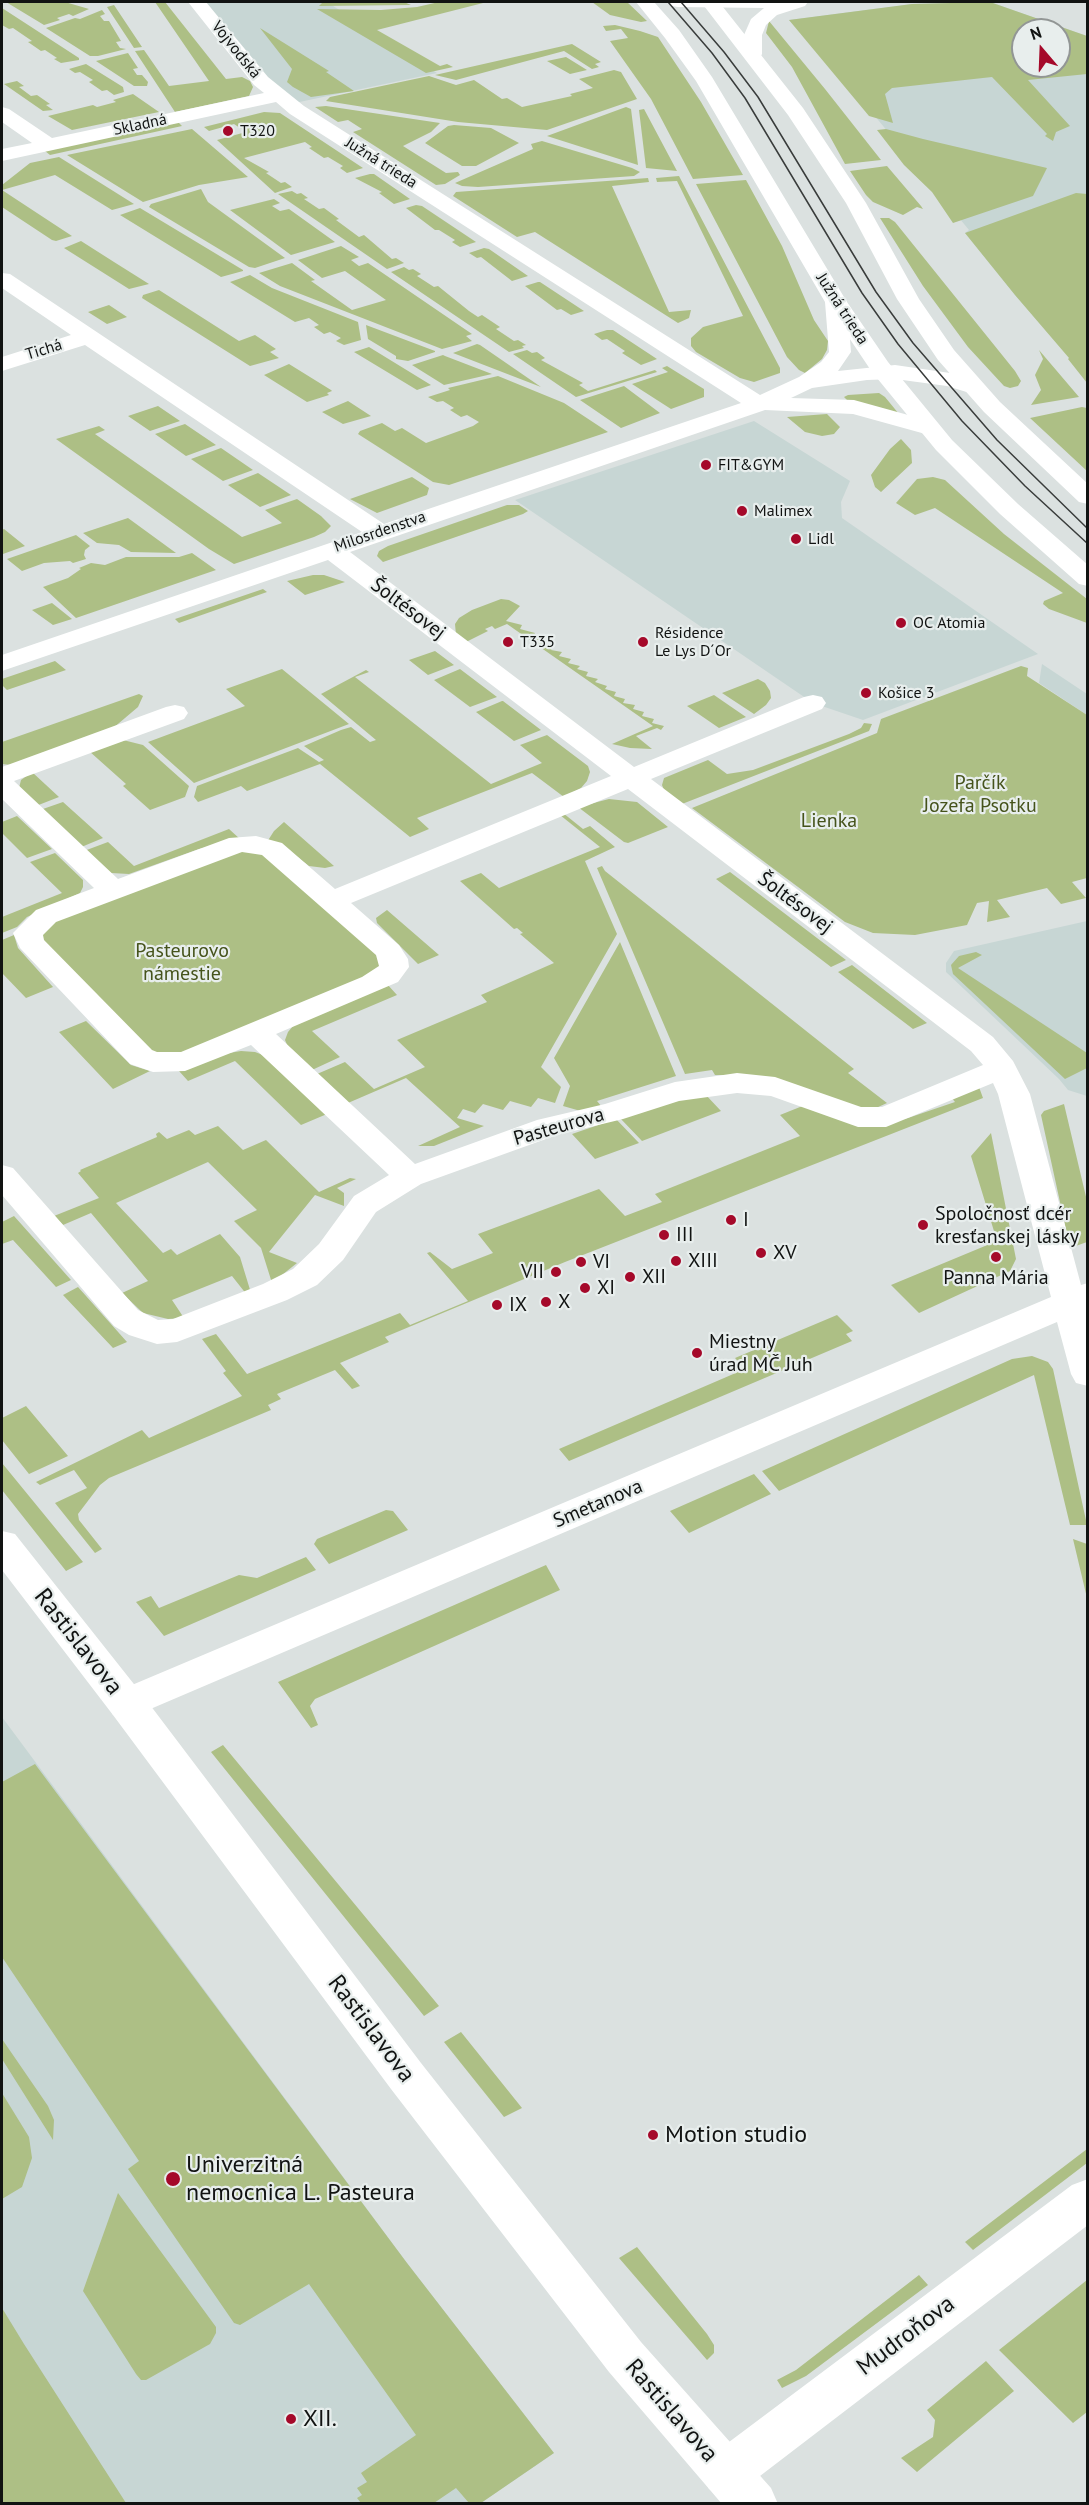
<!DOCTYPE html>
<html>
<head>
<meta charset="utf-8">
<style>
	body { margin:0 }
	#map { position:relative; width:1089px; height:2505px; overflow:hidden; background:#dbe1e0; font-family:"PT Sans",sans-serif }
	canvas { display:block }
	.frame { position:absolute; inset:0; border:3px solid #111312; pointer-events:none }
	.north { position:absolute; left:1011px; top:18px; width:60px; height:60px; box-sizing:border-box; background:#e8eeed; border:2px solid #929695; border-radius:50%; rotate:341deg; font-size:16px; font-weight:700; line-height:24px; text-align:center; color:#111312 }
	.north::after { content:''; display:block; margin:auto; width:21px; height:27px; background:#a5092a; clip-path:polygon(50% 0,100% 100%,50% 72%,0 100%) }
</style>
</head>
<body>
<div id="map">
<canvas width="1089" height="2505"></canvas>
<div class="frame"></div>
<div class="north">N</div>
</div>
<script>
const ctx = document.querySelector('canvas').getContext('2d');
ctx.lineJoin = 'round';
function paint(path, color) { ctx.fillStyle = color; ctx.fill(path, 'evenodd'); }
const shape = rows => new Path2D(rows.map(r => 'M' + r).join(''));
function trace(path, color, width, dash) { ctx.strokeStyle = color; ctx.lineWidth = width; ctx.lineCap = dash ? 'butt' : 'round'; ctx.setLineDash(dash || []); ctx.stroke(path); }
function write(font, color, halo, rows, align = 'center') {
  ctx.font = font + ' "PT Sans",sans-serif'; ctx.lineWidth = 4.5; ctx.setLineDash([]); ctx.textBaseline = 'middle'; ctx.strokeStyle = halo; ctx.fillStyle = color; for (const [text, x, y, turn = 0] of rows) {
    ctx.save(); ctx.translate(x, y); ctx.rotate((+turn || 0) * Math.PI / 180); ctx.textAlign = isNaN(turn) ? turn : align; if (halo) ctx.strokeText(text, 0, 0); ctx.fillText(text, 0, 0); ctx.restore();
  }
}
paint(shape([
	[197,2,327,2,437,73,290,104,261,81],
	[990,2,1087,36,1087,374,1070,358,1015,295,965,233,969,230,855,92,789,20,912,4],
	[1023,30,1059,30,1059,66,1023,66],
	[754,421,850,481,841,502,842,518,1038,654,863,720,813,703,515,500],
	[1042,664,1087,694,1087,715,1039,683],
	[1087,921,1087,1096,1068,1090,1059,1079,946,972,946,963,954,951],
	[2,1717,407,2263,554,2453,481,2503,2,2503]
]), '#c7d6d4');
paint(shape([
	[6,2,65,2,89,9,73,16,69,14,57,18,60,20,44,25],
	[155,2,165,2,226,79,242,77,250,81,253,87,249,96,175,112,135,51,144,50,169,86,209,81],
	[323,2,404,2,411,5,319,6],
	[439,2,487,2,377,30,440,66,447,64,453,67,426,73,317,9,381,10,417,7],
	[592,2,627,2,647,21,641,22,610,15],
	[990,2,1087,36,1087,74,1028,80,1070,126,1056,132,1053,141,1045,136,1047,134,992,77,892,88,885,94,893,123,869,116,789,20,912,4],
	[1023,30,1059,30,1059,66,1023,66],
	[114,5,142,47,134,48,107,7],
	[2,8,79,58,79,60,61,63,54,59,57,58,45,50,41,51,28,42,32,41,13,28,9,29,2,25],
	[102,10,105,14,100,16,104,21,109,21,121,41,116,42,120,48,126,49,98,56,90,56,46,28,75,18,80,19],
	[769,21,825,89,881,160,845,164,792,67,766,33],
	[615,25,640,31,658,37,701,102,743,175,693,179,651,99,610,41,628,38,621,29,606,31,603,26],
	[260,28,329,71,326,72,354,91,311,97,293,87,287,82,292,69],
	[572,44,601,62,595,64,599,67,592,69,564,51,456,80,435,75],
	[128,53,138,68,133,69,137,75,142,75,148,82,147,86,134,86,96,61],
	[566,57,587,70,570,74,547,61],
	[86,64,123,87,124,92,114,95,107,90,102,91,89,82,93,80,80,72,75,73,69,69],
	[614,70,621,72,637,99,547,130,458,122,326,101,330,97,429,76,456,85,474,80,502,99,507,98,522,107,572,96,570,94,593,88,579,79],
	[17,81,24,86,19,87,31,96,37,95,50,104,46,105,53,110,43,111,4,84],
	[133,94,159,112,72,130,48,116,93,105,97,107,116,102,113,100],
	[326,106,440,123,431,132,403,146,446,173,458,172,460,175,445,184,436,185,353,132,362,129,348,120,338,122,315,107],
	[626,107,631,109,638,165,547,136],
	[644,109,677,171,646,168,639,110],
	[264,112,280,113,363,168,347,173,340,168,343,166,328,157,324,158,309,148,312,147,305,142,244,158,269,172,266,173,281,183,285,182,292,187,275,193,217,140,246,132,234,124,209,131,204,127],
	[178,122,182,126,50,155,45,151],
	[454,125,491,128,519,143,476,166,462,166,425,143,448,126],
	[192,129,248,177,199,185,143,202,67,155],
	[886,129,923,139,1047,168,1033,196,953,223,932,192,904,165,877,130],
	[542,141,632,168,640,172,634,176,478,187,462,186,455,183,533,149,531,144],
	[59,157,134,204,112,210,55,175,2,190,72,236,56,241,52,240,2,207,2,185,30,163],
	[887,166,921,206,923,209,917,207,903,215,873,202,866,195,850,171],
	[370,174,374,174,410,199,394,204,379,193,382,192,355,178],
	[679,176,780,368,780,373,754,382,740,378,696,352,691,346,691,338,703,327,743,316,677,181,657,182,656,178],
	[648,178,649,182,612,186,669,312,691,310,689,318,678,323,535,232,517,237,453,196,456,192],
	[746,180,782,246,814,320,828,341,827,350,822,359,805,373,799,370,787,357,696,184],
	[201,189,208,202,285,258,255,268,249,267,149,207,151,204],
	[292,191,297,194,301,193,308,198,304,199,319,209,324,208,339,219,336,220,359,237,364,235,392,259,396,258,404,263,387,269,278,194],
	[1076,193,1087,194,1087,383,1068,359,1069,358,1015,295,965,233],
	[274,199,280,203,272,206,280,211,289,209,335,242,291,255,230,210],
	[416,205,422,206,476,242,460,247,452,242,455,240,439,230,435,230,406,208],
	[140,208,243,270,243,271,221,277,120,215],
	[880,218,889,218,895,222,1015,371,1021,381,1018,386,1010,388,1004,386,968,347,923,286],
	[81,241,114,262,149,284,129,289,64,248],
	[341,246,359,257,351,260,359,266,368,263,472,334,466,336,472,341,442,349,280,286,259,273,292,263,315,280,311,281,352,310,386,300,345,271,322,278,298,260],
	[484,248,489,249,528,276,512,281,481,257,477,258,469,253],
	[404,267,409,270,413,269,421,274,417,276,434,287,438,286,469,311,478,317,482,315,500,327,496,329,514,341,518,340,526,345,522,346,524,348,509,352,391,272],
	[250,275,272,288,358,322,361,340,344,345,336,341,341,338,330,332,324,334,314,327,319,325,309,318,295,322,230,282],
	[538,282,540,282,584,311,571,315,561,309,557,310,525,286],
	[159,290,239,341,255,335,276,349,270,352,279,358,250,366,142,298,143,295],
	[109,305,127,317,107,324,88,312],
	[366,325,435,351,435,352,408,361,396,359,396,356,368,339],
	[607,330,613,330,657,359,641,365,622,353,625,351,607,339,602,340,594,334],
	[477,344,480,345,541,387,453,353],
	[369,347,431,385,417,390,354,352],
	[527,350,532,353,537,352,545,358,541,360,583,383,579,385,588,391,655,370,657,372,576,397,513,354],
	[1039,350,1079,397,1031,405,1041,390,1035,375,1043,359],
	[443,355,445,356,492,374,444,385,412,365],
	[289,364,331,390,332,391,327,393,329,395,307,402,264,375],
	[667,366,699,386,704,389,704,397,671,409,632,384,668,372,662,368],
	[498,376,564,403,608,432,449,485,433,482,358,434,360,431,382,423,395,431,402,428,426,443,473,426,479,422,467,415,461,417,450,410,454,408,443,401,437,402,428,397,450,390,448,388],
	[624,386,660,413,621,428,580,400],
	[879,393,885,397,899,414,848,401,844,397,848,395],
	[348,401,371,416,343,424,322,412],
	[158,406,180,421,150,431,128,416],
	[1082,407,1087,408,1087,471,1030,418],
	[827,414,840,427,834,434,822,436,805,432,787,417],
	[185,424,216,445,186,456,155,434],
	[99,426,105,430,95,434,242,537,282,523,265,510,297,499,321,516,331,526,325,532,314,537,234,564,209,549,56,439],
	[901,439,911,450,912,463,881,492,875,487,871,475,890,449],
	[221,448,253,470,223,481,191,459],
	[258,473,291,495,260,507,228,485],
	[412,477,429,488,427,495,377,513,350,499],
	[933,477,945,480,1004,534,1087,599,1087,623,1049,609,1043,604,1044,601,1063,593,935,508,915,515,896,503,917,479],
	[507,505,519,505,528,511,523,514,383,562,377,556,379,551,388,546],
	[128,518,176,553,131,552,119,545,97,543,83,533],
	[4,529,25,546,3,554,2,530],
	[76,535,90,546,85,550,84,555,86,559,73,563,70,561,44,563,22,571,7,559],
	[192,553,216,570,76,618,43,587,68,578,81,569,79,568,91,563,105,565,126,557,179,557],
	[313,575,324,575,345,582,305,595,287,581],
	[263,589,267,592,179,623,175,619],
	[501,599,509,600,520,606,506,621,522,625,520,629,535,633,533,637,544,640,542,643,553,646,551,650,562,652,559,656,571,659,568,663,580,666,577,669,588,672,586,676,598,679,595,682,607,686,605,689,616,692,614,696,625,699,623,703,635,705,633,709,644,712,642,716,654,719,652,723,664,726,661,730,657,728,636,736,652,749,630,748,612,744,653,726,507,624,495,629,492,626,485,629,488,631,464,643,456,635,455,624,459,618,472,610],
	[52,603,72,619,53,625,32,610],
	[435,651,454,665,428,675,409,660],
	[55,661,66,670,7,690,2,685,2,679],
	[1021,666,1028,668,1027,676,1087,715,1087,878,1072,882,1086,898,1061,904,1047,888,997,900,1010,917,987,922,989,901,977,903,967,925,915,935,873,933,845,922,692,808,877,733,881,719],
	[282,669,349,724,194,783,148,742,245,706,226,689],
	[460,669,497,697,470,707,434,680],
	[366,670,369,672,355,677,491,784,542,763,520,745,547,735,588,766,590,772,587,781,581,788,564,797,532,773,417,818,429,829,410,837,320,764,247,791,241,786,198,802,194,797,197,786,298,748,319,762,324,760,304,746,341,730,351,727,370,742,376,740,321,694],
	[758,679,765,683,770,691,771,698,766,705,754,714,722,693],
	[139,694,143,696,138,707,112,729,11,765,2,764,2,742],
	[714,695,746,717,719,728,687,706],
	[502,701,503,701,541,730,514,741,476,712],
	[864,723,872,724,869,731,682,804,664,790,662,785,664,778,708,760,727,774,753,770,849,734,861,728],
	[123,740,143,745,189,786,185,797,150,810,123,786,126,784,89,751],
	[32,772,59,797,36,806,19,788,21,780],
	[609,799,637,802,668,827,628,843,624,842,578,807],
	[63,802,103,838,79,848,40,810],
	[563,813,583,829,590,826,615,847,585,861,617,934,541,1067,561,1087,555,1103,538,1098,531,1107,510,1101,503,1110,483,1104,475,1113,463,1109,457,1118,484,1126,434,1146,418,1146,460,1127,406,1078,348,1103,317,1074,345,1062,374,1089,425,1067,397,1040,487,1002,481,995,554,963,520,934,523,933,517,928,514,929,460,881,481,873,499,888,600,847,560,815],
	[17,816,52,849,27,858,2,833,2,822],
	[284,822,334,866,325,868,309,866,292,853,267,842,274,831],
	[229,829,240,839,199,849,129,874,111,873,84,851,108,842,134,866],
	[256,844,394,967,256,1033,153,1062,30,942,35,924],
	[55,853,83,880,83,887,80,893,27,917,17,927,2,933,2,917,62,893,30,862],
	[602,866,605,871,854,1069,848,1073,887,1103,876,1108,861,1108,746,1075,715,1075,712,1070,685,1074,597,868],
	[730,872,846,960,831,967,716,879],
	[387,910,439,955,418,964,377,923,376,918],
	[14,935,18,948,53,987,26,998,2,973,2,940],
	[620,942,676,1076,597,1101,602,1107,584,1112,563,1106,570,1086,554,1058],
	[976,952,982,955,958,968,1087,1053,1087,1068,1065,1079,953,974,951,965,959,956],
	[852,965,927,1023,913,1029,838,972],
	[387,984,397,995,312,1031,340,1057,312,1070,288,1047,285,1040,288,1032,293,1026],
	[86,1021,131,1065,150,1071,113,1089,59,1032],
	[241,1051,255,1052,263,1055,327,1114,301,1125,235,1061,188,1081,179,1071,223,1054],
	[979,1087,983,1098,565,1262,385,1337,389,1342,340,1363,360,1386,352,1389,335,1370,277,1394,281,1399,268,1405,271,1410,109,1478,100,1485,78,1514,79,1520,102,1549,95,1553,55,1503,87,1488,74,1470,40,1485,36,1482,142,1430,149,1438,242,1396,223,1373,226,1371,202,1339,216,1334,247,1374,400,1313,410,1325,468,1301,427,1253,430,1252,452,1269,493,1253,478,1234,599,1189,625,1216,662,1202,655,1194,800,1136,780,1115,805,1105,871,1126,908,1118,955,1102,951,1097],
	[705,1094,721,1111,642,1141,620,1118,658,1105],
	[1064,1104,1087,1201,1087,1242,1070,1248,1041,1115,1044,1111],
	[616,1119,639,1143,595,1159,572,1134],
	[218,1126,243,1150,266,1140,319,1192,350,1178,356,1179,337,1188,344,1193,344,1206,315,1195,269,1252,297,1263,272,1283,261,1248,234,1221,257,1210,208,1162,116,1203,163,1253,171,1249,177,1255,220,1234,240,1257,251,1293,247,1295,232,1276,172,1300,184,1318,168,1319,143,1313,122,1293,148,1281,91,1213,63,1225,54,1216,99,1198,78,1173,81,1171,80,1170,157,1137,156,1134,159,1132,167,1139,189,1130,195,1135],
	[991,1133,1016,1259,1010,1271,919,1313,891,1285,997,1241,971,1156],
	[14,1216,71,1280,56,1287,13,1240,2,1244,2,1222],
	[78,1287,127,1342,113,1348,63,1295],
	[837,1315,853,1331,846,1334,852,1341,569,1461,559,1449,745,1369,735,1358],
	[1032,1356,1048,1362,1053,1369,1087,1525,1070,1525,1034,1375,779,1491,762,1471,1012,1359],
	[26,1406,68,1456,29,1474,2,1440,2,1418],
	[2,1463,83,1562,66,1571,2,1490],
	[754,1474,771,1494,689,1533,670,1511],
	[386,1510,393,1511,408,1530,329,1564,314,1544,317,1539],
	[1073,1539,1087,1544,1087,1601,1087,1598],
	[306,1557,316,1570,164,1636,136,1602,151,1596,159,1608,239,1575,257,1578],
	[546,1565,560,1590,315,1699,310,1706,318,1725,311,1728,278,1682],
	[223,1745,439,2006,424,2016,211,1752],
	[35,1764,407,2263,554,2453,481,2503,469,2503,456,2488,434,2503,361,2503,357,2498,362,2495,357,2488,367,2482,361,2473,416,2435,309,2284,240,2325,234,2323,128,2169,139,2161,2,1957,2,1782],
	[461,2032,522,2108,504,2117,444,2042],
	[2,2039,48,2106,54,2120,53,2140,2,2059],
	[2,2093,29,2137,32,2158,22,2187,2,2199],
	[1087,2149,1087,2163,973,2250,965,2242],
	[118,2193,216,2327,216,2333,210,2344,146,2380,141,2380,136,2374,83,2291],
	[637,2247,707,2334,714,2345,714,2353,707,2360,619,2258],
	[919,2275,928,2285,806,2376,782,2388,777,2380,796,2370],
	[1087,2280,1087,2412,1073,2423,999,2350],
	[2,2308,24,2344,126,2503,2,2503],
	[986,2361,1014,2391,917,2472,901,2458,933,2437,935,2420,927,2410]
]), '#adbf85');
paint(shape([
	[188,2,206,2,268,77,304,106,760,395,799,377,821,362,829,352,825,302,828,297,836,295,844,297,847,302,851,352,838,371,895,365,950,373,981,382,984,387,981,392,973,394,947,386,895,379,867,380,812,388,791,398,854,400,937,423,941,428,937,433,929,435,853,414,765,410,350,552,634,767,804,697,813,695,822,697,826,703,822,709,651,779,993,1037,1013,1061,1030,1094,1081,1285,1088,1283,1088,1386,1076,1383,1071,1374,1057,1322,127,1719,113,1715,108,1704,113,1693,1051,1297,998,1094,993,1083,886,1127,858,1127,771,1096,737,1093,679,1101,623,1119,557,1135,421,1184,376,1212,343,1260,317,1285,287,1300,177,1342,157,1344,129,1335,114,1326,2,1195,2,1165,13,1168,138,1310,158,1320,173,1319,263,1284,293,1269,319,1244,354,1196,389,1175,251,1045,185,1071,153,1072,130,1064,20,948,13,933,36,910,94,888,2,799,2,767,166,707,175,705,184,707,188,713,184,719,14,781,118,879,229,838,256,836,282,843,335,889,611,776,328,560,2,671,2,655,362,532,85,345,2,371,2,357,71,335,2,288,2,273,10,274,384,524,741,403,290,114,276,102,2,161,2,149,32,143,2,122,2,107,9,109,52,138,264,93,254,85,188,2],
	[628,789,971,1051,983,1065,882,1107,861,1107,775,1077,737,1073,675,1082,605,1104,537,1120,415,1164,276,1034,398,982,409,967,408,959,399,945,351,903,628,789],
	[242,852,262,855,376,955,379,966,362,977,181,1052,157,1052,152,1050,44,940,43,935,56,922,242,852],
	[669,2,777,2,776,3,808,2,805,6,777,15,766,25,762,35,762,54,760,58,753,60,746,58,744,54,744,35,751,19,764,8,678,7,672,6,669,2],
	[1088,2179,1088,2225,743,2489,726,2496,709,2489,702,2473,709,2457,1072,2185,1088,2179]
]), '#fff');
paint(shape([
	[636,2,654,2,679,30,712,77,847,302,888,362,952,440,1018,504,1088,565,1088,586,1079,584,1000,514,936,450,872,372,825,302,696,81,665,38,636,2],
	[701,2,719,2,803,108,866,203,919,299,954,350,1000,402,1088,484,1088,504,1079,502,984,412,938,360,897,299,846,203,788,115,701,2],
	[2,1531,15,1534,141,1693,421,2063,641,2342,771,2488,778,2504,722,2504,609,2372,391,2089,113,1715,2,1570,2,1531]
]), '#fff');
trace(shape([
	[668,2,712,53,745,98,862,293,898,344,962,421,1025,486,1088,544],
	[681,2,724,52,758,97,876,292,913,343,997,440,1088,529]
]), '#393c3b', 1.5);
for (const [x, y, r, color] of [
	[228,131,6,"#a5092a"],
	[706,465,6,"#a5092a"],
	[742,511,6,"#a5092a"],
	[796,539,6,"#a5092a"],
	[901,623,6,"#a5092a"],
	[508,642,6,"#a5092a"],
	[643,642,6,"#a5092a"],
	[866,693,6,"#a5092a"],
	[731,1220,6,"#a5092a"],
	[923,1225,6,"#a5092a"],
	[664,1235,6,"#a5092a"],
	[761,1253,6,"#a5092a"],
	[996,1257,6,"#a5092a"],
	[676,1261,6,"#a5092a"],
	[581,1262,6,"#a5092a"],
	[556,1272,6,"#a5092a"],
	[630,1277,6,"#a5092a"],
	[585,1288,6,"#a5092a"],
	[546,1302,6,"#a5092a"],
	[497,1305,6,"#a5092a"],
	[697,1353,6,"#a5092a"],
	[653,2135,6,"#a5092a"],
	[173,2179,8,"#a5092a"],
	[291,2419,6,"#a5092a"]
]) { const dot = new Path2D(); dot.arc(x, y, r, 0, 2 * Math.PI); ctx.fillStyle = color; ctx.fill(dot); trace(dot, '#e8eeed', 2); }
write('16px', '#111312', '#e8eeed', [
	["Vojvodská",236,50,51],
	["Skladná",140,125,-12],
	["Južná trieda",381,163,32],
	["Južná trieda",842,309,57],
	["Tichá",44,350,-17],
	["Milosrdenstva",380,532,-19]
]);
write('16px', '#111312', '#e8eeed', [
	["T320",240,131],
	["FIT&GYM",718,465],
	["Malimex",754,511],
	["Lidl",808,539],
	["OC Atomia",913,623],
	["Résidence",655,633],
	["Le Lys D´Or",655,651],
	["T335",520,642],
	["Košice 3",878,693]
], 'left');
write('20px', '#111312', '#e8eeed', [
	["Šoltésovej",408,609,37],
	["Šoltésovej",795,903,37],
	["Pasteurova",559,1127,-16],
	["Smetanova",598,1504,-23]
]);
write('20px', '#45531b', '#e8eeed', [
	["Parčík",980,783],
	["Jozefa Psotku",980,806],
	["Lienka",829,821],
	["Pasteurovo",182,951],
	["námestie",182,974]
]);
write('20px', '#111312', '#e8eeed', [
	["Spoločnosť dcér",935,1214],
	["kresťanskej lásky",935,1237],
	["I",743,1220],
	["III",676,1235],
	["XV",773,1253],
	["XIII",688,1261],
	["VI",593,1262],
	["VII",544,1272,"right"],
	["XII",642,1277],
	["Panna Mária",996,1278,"center"],
	["XI",597,1288],
	["X",558,1302],
	["IX",509,1305],
	["Miestny",709,1342],
	["úrad MČ Juh",709,1365]
], 'left');
write('24px', '#111312', '#e8eeed', [
	["Rastislavova",78,1642,52],
	["Rastislavova",371,2029,53],
	["Mudroňova",906,2336,-37],
	["Rastislavova",671,2411,49]
]);
write('24px', '#111312', '#e8eeed', [
	["Motion studio",665,2135],
	["Univerzitná",186,2165],
	["nemocnica L. Pasteura",186,2193],
	["XII.",303,2419]
], 'left');
</script>
</body>
</html>
